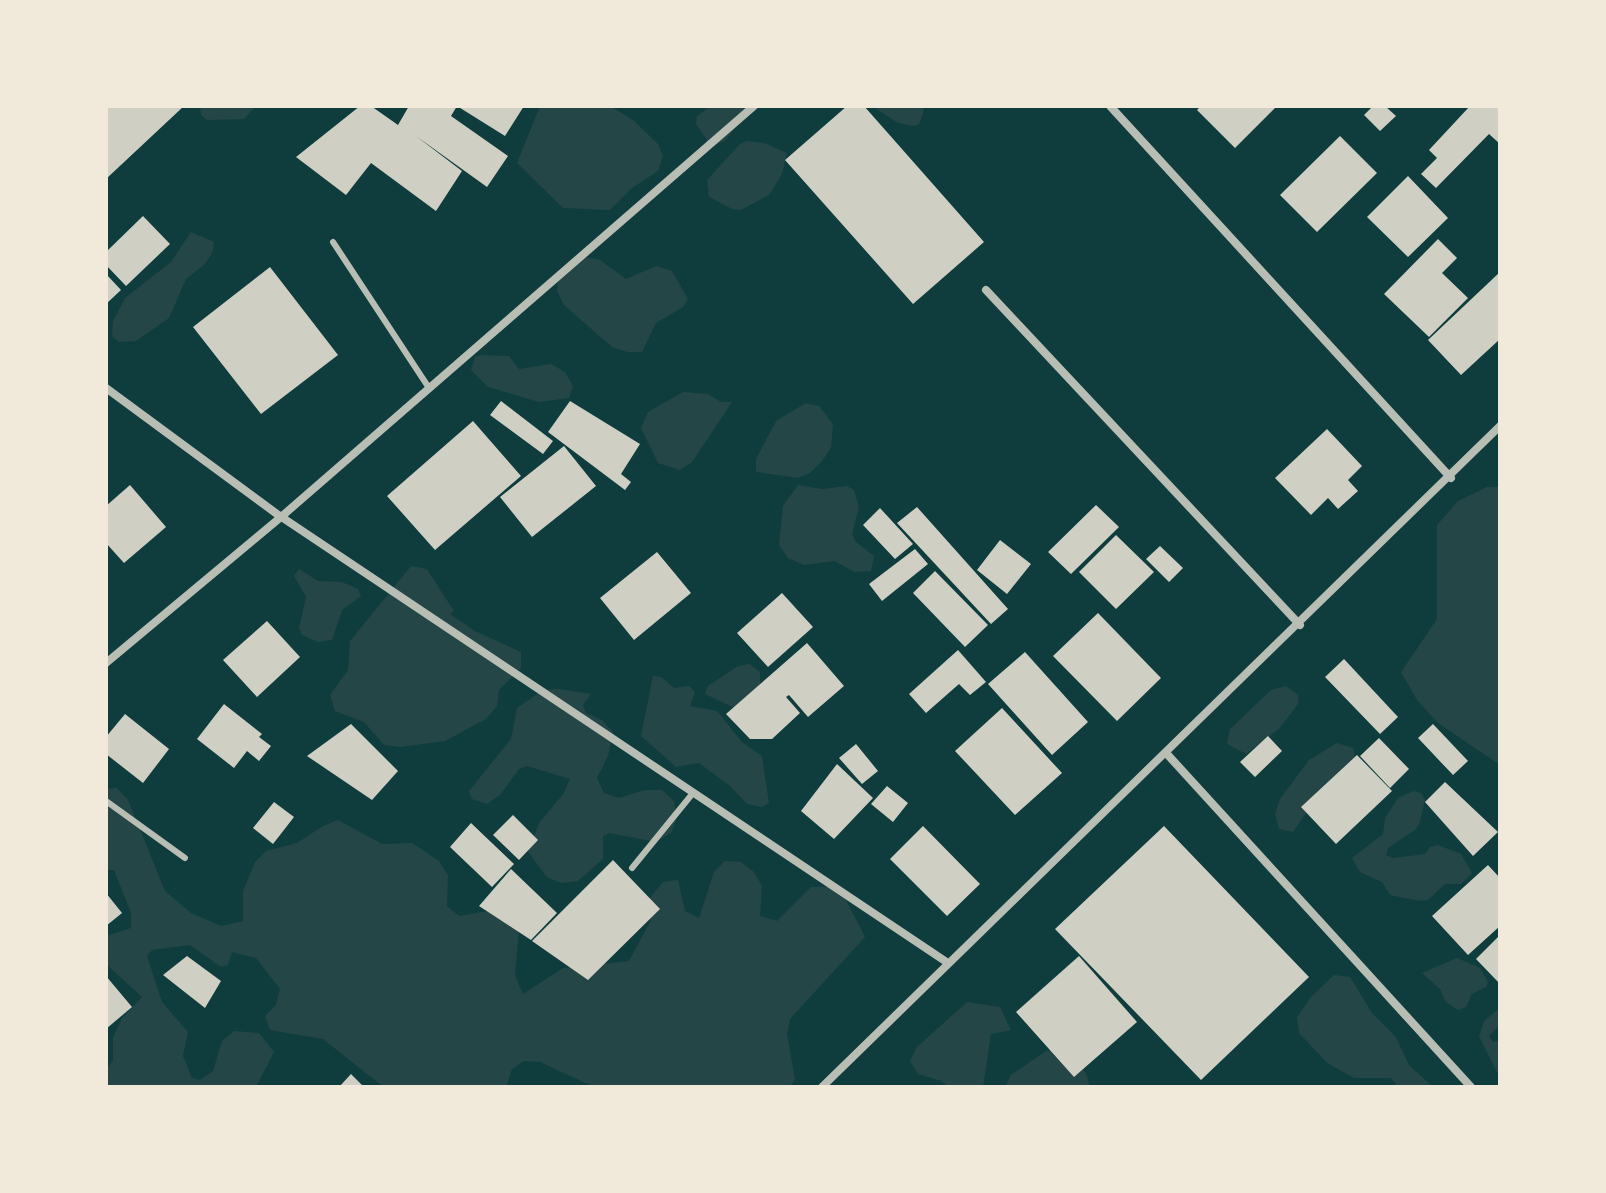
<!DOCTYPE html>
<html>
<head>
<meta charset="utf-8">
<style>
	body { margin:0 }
	#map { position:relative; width:1606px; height:1193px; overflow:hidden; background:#0f3d3e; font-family:"Asap Condensed",sans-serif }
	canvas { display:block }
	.frame { position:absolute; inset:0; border:108px solid #f1e9da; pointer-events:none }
</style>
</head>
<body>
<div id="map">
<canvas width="1606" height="1193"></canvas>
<div class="frame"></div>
</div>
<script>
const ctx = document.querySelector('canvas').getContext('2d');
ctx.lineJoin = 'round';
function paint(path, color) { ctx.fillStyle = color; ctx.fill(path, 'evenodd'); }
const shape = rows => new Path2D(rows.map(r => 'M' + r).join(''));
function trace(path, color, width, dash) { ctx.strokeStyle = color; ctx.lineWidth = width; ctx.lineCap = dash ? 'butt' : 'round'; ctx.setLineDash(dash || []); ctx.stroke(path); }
paint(shape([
	[200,106,256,106,244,119,207,120,201,115],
	[540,106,610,106,633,120,658,144,663,156,658,171,632,188,610,210,563,208,517,163],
	[711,106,749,106,750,108,725,141,717,144,709,143,696,124,697,116],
	[872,106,922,106,924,110,919,124,913,126,898,123],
	[747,141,764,143,787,153,782,174,769,195,741,210,732,209,709,197,707,180,740,144],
	[191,232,214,242,213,251,205,264,186,279,169,318,136,341,119,342,112,336,113,321,125,298,171,262],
	[585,257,600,260,626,279,656,266,672,271,688,299,683,307,656,323,642,352,627,352,612,347,564,305,557,291,558,276],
	[483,355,509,356,519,369,551,364,565,372,573,386,569,398,539,402,488,387,471,370,475,357],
	[683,392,708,394,721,402,732,402,692,462,680,470,658,463,641,428,648,412],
	[806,403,819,406,833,424,831,448,822,461,810,473,798,478,756,472,756,459,776,421],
	[798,485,822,489,847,486,854,490,859,507,852,534,856,542,874,556,871,571,855,572,834,561,804,565,788,558,779,545,783,506],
	[1487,487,1500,487,1500,765,1438,723,1417,700,1401,672,1437,619,1437,525,1458,501],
	[411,566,427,569,454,611,450,614,475,631,521,652,521,668,499,690,497,706,486,719,445,741,400,747,384,745,364,722,335,711,330,695,348,670,350,641],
	[299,569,318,581,342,582,358,589,361,596,342,610,332,640,318,642,302,635,299,628,306,597,294,576],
	[750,664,760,672,760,699,745,713,705,694,708,686,738,666],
	[653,676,661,677,674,688,689,686,695,692,690,706,717,711,742,742,762,756,769,803,762,807,747,804,730,786,699,763,676,767,641,736],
	[1286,686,1298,695,1298,704,1279,729,1246,754,1227,744,1230,729,1271,690],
	[559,689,591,694,583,705,586,713,602,720,613,732,608,756,597,778,604,793,619,798,645,790,662,790,674,801,677,818,671,833,656,842,609,833,603,836,603,859,578,881,561,883,547,877,528,852,539,823,564,793,570,779,527,766,519,769,500,795,487,804,472,799,469,791,511,739,517,708,543,690],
	[1337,743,1353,748,1355,756,1340,781,1315,800,1293,832,1279,829,1275,814,1280,799,1309,760],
	[117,788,128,800,165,891,191,913,221,926,243,921,243,891,255,862,266,851,297,843,323,826,338,820,382,844,412,843,439,861,448,875,447,906,459,916,506,908,520,914,515,976,523,994,563,968,629,961,651,920,643,906,663,882,678,880,685,911,699,918,714,872,725,861,741,862,754,872,762,886,760,916,777,921,811,887,829,887,843,894,865,937,790,1019,787,1034,795,1079,790,1087,594,1087,540,1062,524,1061,512,1069,506,1087,382,1086,323,1039,270,1030,265,1016,276,1005,280,989,256,958,232,952,228,965,221,967,190,945,152,950,147,956,162,1002,188,1032,183,1056,192,1078,200,1080,213,1071,222,1041,234,1031,259,1033,274,1052,256,1087,106,1087,106,1069,113,1061,113,1037,122,1018,142,997,106,964,106,936,131,928,131,913,114,870,106,870,106,789],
	[1413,791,1421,793,1425,800,1420,822,1416,829,1388,848,1386,855,1393,858,1425,854,1430,847,1438,845,1461,854,1472,873,1461,884,1445,884,1428,900,1420,901,1390,895,1382,882,1360,872,1352,858,1383,834,1385,818,1398,798],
	[1457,958,1480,968,1488,982,1486,987,1472,994,1466,1007,1458,1010,1446,1002,1440,989,1422,973],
	[1334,975,1350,977,1372,1013,1396,1037,1409,1065,1433,1087,1398,1087,1391,1078,1354,1078,1327,1063,1299,1033,1297,1017,1311,997],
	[967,1002,1000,1007,1011,1030,991,1034,983,1087,949,1087,941,1081,918,1074,910,1061,917,1047],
	[1500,1008,1500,1025,1489,1036,1493,1042,1500,1040,1500,1078,1479,1036,1484,1021],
	[1062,1049,1086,1073,1090,1087,1005,1087,1011,1075,1046,1051]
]), '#244646');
paint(shape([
	[106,106,184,106,106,179],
	[360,106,371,106,398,125,409,106,524,106,505,136,457,106,451,116,508,156,487,187,416,136,462,171,436,211,371,163,346,195,296,157],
	[847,106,864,106,984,242,913,304,785,160],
	[1201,106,1277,106,1235,148,1197,110],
	[1373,106,1385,106,1396,116,1380,131,1364,115],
	[1470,106,1500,106,1500,144,1489,134,1436,188,1421,174,1437,158,1429,150],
	[1340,136,1377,173,1317,232,1280,195],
	[1408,176,1448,218,1408,257,1367,217],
	[143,216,170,244,126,286,106,265,106,252],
	[1438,239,1457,258,1442,273,1468,298,1429,337,1384,294],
	[270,267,338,355,261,414,193,327],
	[1500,272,1500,339,1461,375,1428,340],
	[106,274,121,290,106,304],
	[501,401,553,441,543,454,490,415],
	[570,401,640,444,621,474,631,482,625,490,548,432],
	[473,421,521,476,435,550,387,496],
	[1327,429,1362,466,1348,480,1358,491,1338,509,1328,498,1311,515,1275,478],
	[564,446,596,486,532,537,500,497],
	[130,485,166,527,124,563,106,543,106,506],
	[1096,505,1119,527,1071,574,1048,552],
	[917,507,1008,609,991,624,897,523],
	[880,508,913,544,895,559,863,525],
	[1116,535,1154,572,1116,609,1079,572],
	[1000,540,1031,564,1007,594,977,570],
	[1160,546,1183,568,1169,582,1146,559],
	[915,549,928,564,882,601,869,584],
	[657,552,691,593,634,640,600,598],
	[935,571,988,625,965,647,913,593],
	[782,593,813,627,768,667,737,633],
	[1098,613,1161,678,1117,721,1053,656],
	[267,621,300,657,257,697,223,660],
	[807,643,844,686,808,717,789,695,786,697,800,713,772,739,750,739,726,714],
	[958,650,986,682,970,695,959,684,926,713,909,694],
	[1025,652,1088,722,1052,755,988,684],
	[1344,659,1398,717,1380,734,1325,677],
	[224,704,262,734,259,737,271,746,259,761,247,751,234,768,197,739],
	[1002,708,1062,773,1015,815,955,751],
	[125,714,169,749,143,783,106,754,106,737],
	[351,724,398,771,372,800,307,756],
	[1433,724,1468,761,1453,775,1418,738],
	[1268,736,1282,751,1255,777,1240,762],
	[1379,738,1409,769,1390,788,1360,756],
	[856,744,878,771,862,784,839,758],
	[1357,755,1392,791,1336,844,1301,807],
	[837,764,873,798,834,839,801,811],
	[1445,782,1498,832,1473,856,1425,802],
	[887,786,908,803,893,822,871,804],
	[274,802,294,817,273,844,253,828],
	[513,815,538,840,519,860,493,835],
	[471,823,514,864,492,887,450,847],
	[923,826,980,884,947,916,890,859],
	[1164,826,1309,977,1201,1080,1055,929],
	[613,860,660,909,588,980,532,941],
	[1488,865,1500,878,1500,926,1468,955,1432,916],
	[511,869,557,913,531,940,479,906],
	[106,893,122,913,106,926],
	[1500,935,1500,984,1476,959],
	[187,956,221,981,205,1008,163,975],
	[1079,956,1137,1022,1074,1077,1016,1012],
	[106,976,132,1007,106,1029],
	[351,1074,364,1087,339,1087]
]), '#cfcfc3');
trace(shape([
	[333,242,429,388],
	[106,801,185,858],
	[632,868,693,793]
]), '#b8beb3', 6);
trace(shape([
	[1110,106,1451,478],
	[986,290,1300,625],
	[106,388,277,514,948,963],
	[106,663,281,517,754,106],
	[1167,754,1471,1087],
	[822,1087,1500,426]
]), '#b8beb3', 8);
</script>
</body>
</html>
